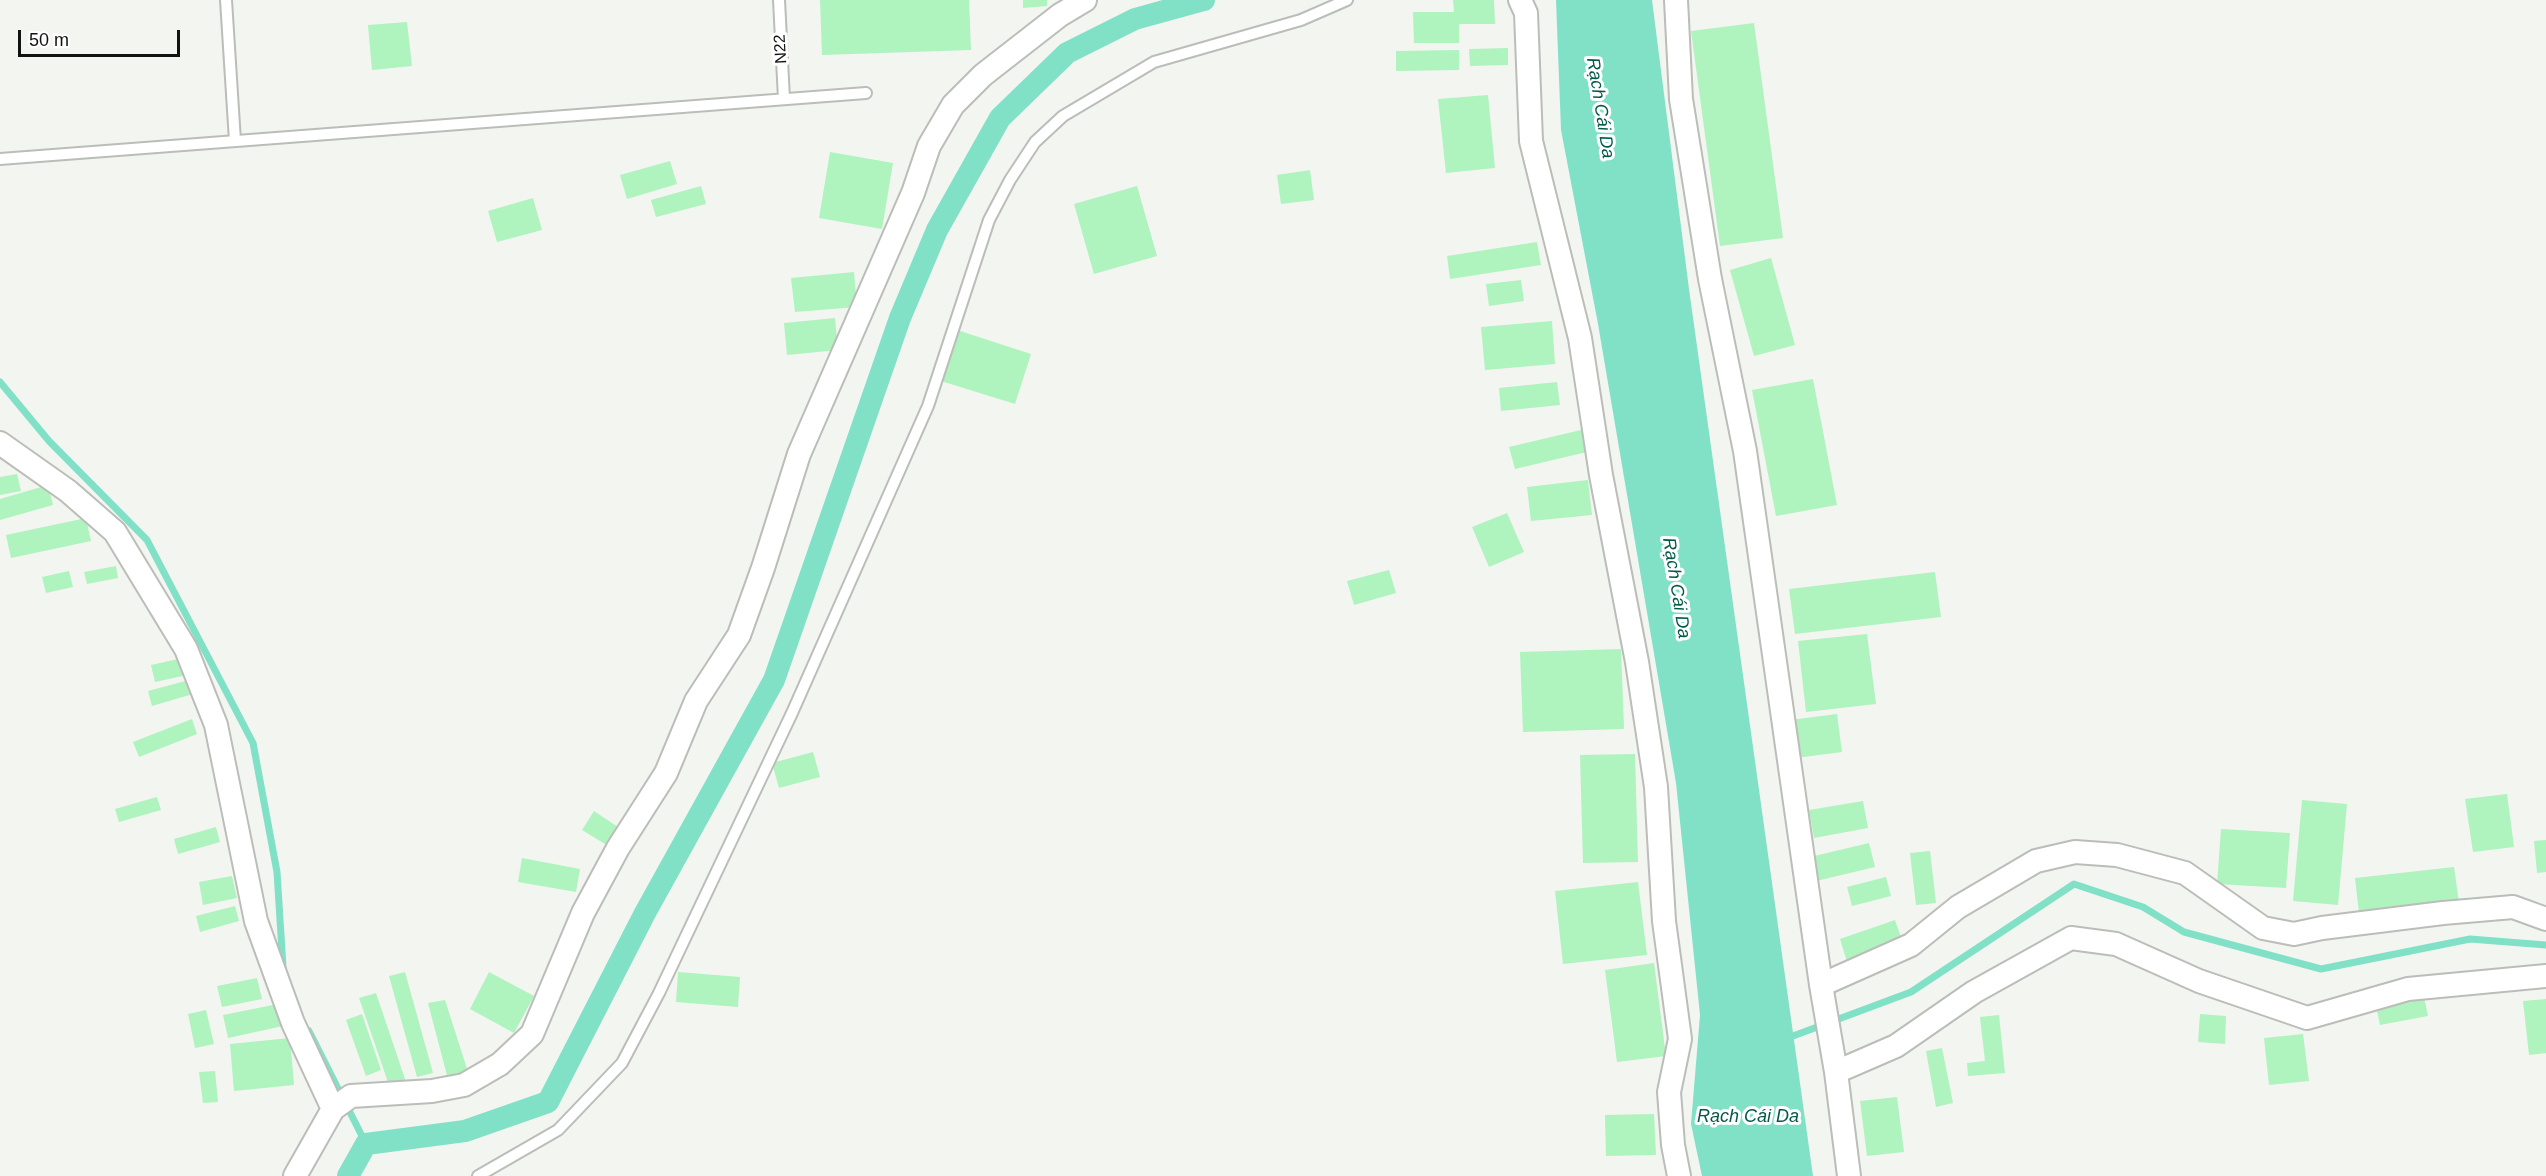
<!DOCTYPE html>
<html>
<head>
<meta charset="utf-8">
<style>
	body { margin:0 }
	#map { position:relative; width:2546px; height:1176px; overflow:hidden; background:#f3f5f1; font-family:Arial,sans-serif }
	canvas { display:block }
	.scale { position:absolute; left:18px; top:30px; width:162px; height:27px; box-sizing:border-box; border:3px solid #121211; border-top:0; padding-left:8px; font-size:18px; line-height:21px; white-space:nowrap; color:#121211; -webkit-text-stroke:4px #fff; paint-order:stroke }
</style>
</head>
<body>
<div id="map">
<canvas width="2546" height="1176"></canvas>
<div class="scale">50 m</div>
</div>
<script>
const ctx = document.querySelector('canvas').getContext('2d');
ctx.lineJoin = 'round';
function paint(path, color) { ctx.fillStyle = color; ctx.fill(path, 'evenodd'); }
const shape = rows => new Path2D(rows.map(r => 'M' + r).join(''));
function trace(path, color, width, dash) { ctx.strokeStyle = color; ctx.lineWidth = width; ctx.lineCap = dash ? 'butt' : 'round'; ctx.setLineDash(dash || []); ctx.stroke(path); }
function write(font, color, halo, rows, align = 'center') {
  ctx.font = font + ' Arial,sans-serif'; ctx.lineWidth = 6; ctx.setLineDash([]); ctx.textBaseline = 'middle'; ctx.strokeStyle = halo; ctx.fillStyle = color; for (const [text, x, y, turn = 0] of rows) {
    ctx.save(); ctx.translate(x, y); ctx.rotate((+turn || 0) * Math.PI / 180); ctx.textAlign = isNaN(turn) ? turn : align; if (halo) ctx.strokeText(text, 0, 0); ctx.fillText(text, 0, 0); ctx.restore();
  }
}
paint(shape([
	[1556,0,1652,0,1689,289,1813,1176,1702,1176,1691,1124,1700,1015,1676,783,1598,324,1561,130]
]), '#81e1c7');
trace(shape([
	[0,382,49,441,147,540,253,743,277,872,283,967],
	[309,1031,366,1144],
	[1785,1039,1911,992,2074,884,2143,907,2184,932,2321,969,2470,939,2546,945]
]), '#81e1c7', 7);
trace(shape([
	[348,1176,366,1144,465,1131,548,1102,645,913,774,680,900,318,937,230,1000,118,1067,53,1135,19,1204,0]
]), '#81e1c7', 22);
paint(shape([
	[820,0,969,0,971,50,822,55],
	[1023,0,1047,0,1047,6,1023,8],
	[1453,0,1494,0,1495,24,1459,24,1459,43,1414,43,1413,12,1454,12],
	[407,22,412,66,372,70,368,25],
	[1754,23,1783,238,1720,246,1691,31],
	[1508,48,1508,65,1470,66,1469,49],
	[1459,50,1459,70,1396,71,1396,51],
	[1488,95,1495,168,1446,173,1438,99],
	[830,152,893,163,882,229,819,218],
	[670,161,677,184,627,199,620,175],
	[1310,170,1314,200,1281,204,1277,175],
	[701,186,706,204,656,217,651,200],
	[1137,186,1157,256,1094,274,1074,204],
	[533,198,542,230,497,242,488,211],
	[1537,242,1541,265,1450,279,1447,256],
	[1771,258,1795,345,1754,356,1730,270],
	[854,272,857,307,795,312,791,278],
	[1521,280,1524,301,1489,306,1486,284],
	[835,318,838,350,787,355,784,323],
	[1552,321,1555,364,1485,370,1481,327],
	[957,330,1031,354,1015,404,941,381],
	[1813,379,1837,505,1776,516,1752,390],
	[1557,382,1560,405,1501,411,1499,388],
	[1585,429,1591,451,1515,469,1509,447],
	[17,474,21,491,0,495,0,477],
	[1588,480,1592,515,1531,521,1527,487],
	[48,485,53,505,0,520,0,499],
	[1507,513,1524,552,1489,567,1472,527],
	[86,518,91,541,11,558,6,535],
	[116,566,118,578,87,584,84,572],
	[1389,570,1396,593,1354,605,1347,581],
	[69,571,73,587,46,593,42,577],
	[1935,572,1941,617,1795,634,1789,589],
	[1867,634,1876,704,1806,712,1798,641],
	[1621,649,1624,729,1523,732,1520,652],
	[183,658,187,675,155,682,151,665],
	[189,680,193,694,152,706,148,691],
	[1837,714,1842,752,1796,758,1790,720],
	[192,719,197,734,139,757,133,742],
	[813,752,820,777,779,788,772,763],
	[1635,754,1638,862,1583,863,1580,755],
	[2507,794,2514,847,2473,852,2465,799],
	[157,797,161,810,119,822,115,809],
	[2302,800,2347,804,2338,905,2293,901],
	[1863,801,1868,828,1814,838,1809,810],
	[594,811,621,829,610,847,582,830],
	[216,827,220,842,178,854,174,839],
	[2221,829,2290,833,2286,888,2217,884],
	[2546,840,2546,872,2537,873,2534,841],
	[1869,843,1875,867,1812,882,1806,858],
	[1930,851,1936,903,1916,905,1910,853],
	[522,858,580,869,576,892,518,882],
	[2454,867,2459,902,2359,913,2355,878],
	[232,876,237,898,203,905,199,882],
	[1886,877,1891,896,1852,906,1847,887],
	[1638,882,1647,955,1563,964,1555,891],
	[235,906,239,921,200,932,196,916],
	[1895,920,1904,946,1848,965,1840,939],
	[1654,963,1666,1056,1617,1062,1605,970],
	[405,972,433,1073,417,1077,389,976],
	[489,972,534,996,514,1033,470,1009],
	[678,972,740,977,738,1007,676,1002],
	[257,978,262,999,222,1007,217,986],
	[376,993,406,1082,390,1088,359,998],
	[2424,997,2428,1016,2380,1025,2376,1006],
	[2546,999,2546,1053,2529,1055,2523,1001],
	[445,1000,469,1075,450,1087,428,1003],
	[278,1004,283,1026,228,1038,223,1015],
	[206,1010,214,1044,195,1048,188,1014],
	[362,1014,381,1070,366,1076,346,1020],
	[2200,1014,2226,1016,2225,1044,2198,1042],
	[1999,1015,2005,1073,1968,1076,1967,1063,1985,1061,1980,1017],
	[2303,1034,2309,1081,2269,1085,2264,1038],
	[290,1038,294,1085,234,1091,230,1044],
	[1942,1048,1953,1103,1936,1107,1926,1051],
	[215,1071,218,1102,203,1103,199,1072],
	[1897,1097,1904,1152,1867,1156,1860,1101],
	[1654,1114,1656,1155,1606,1156,1605,1115]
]), '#aff3bf');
const lane = shape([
	[226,0,235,141],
	[779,0,784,99],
	[0,159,866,93],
	[478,1176,558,1130,622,1063,659,993,792,713,928,406,989,220,1010,180,1035,142,1063,116,1154,62,1301,20,1347,0]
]);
const street = shape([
	[1520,0,1526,13,1531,141,1580,338,1601,475,1637,662,1656,787,1664,921,1680,1039,1669,1092,1673,1145,1679,1176],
	[1676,0,1681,99,1710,279,1745,451,1821,985,1836,1072,1849,1176],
	[0,443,68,491,115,532,186,649,216,725,256,921,293,1023,333,1109],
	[1821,985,1911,945,1958,907,2036,861,2075,852,2117,855,2185,873,2263,928,2294,934,2322,928,2443,913,2513,907,2546,919],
	[1836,1072,1896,1046,1974,992,2071,938,2116,944,2199,981,2307,1018,2408,989,2546,976],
	[295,1176,333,1109,351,1096,432,1091,464,1085,500,1064,532,1034,583,913,618,848,666,773,696,701,739,635,763,568,799,454,913,193,929,146,953,105,983,75,1060,15,1085,0]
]);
trace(lane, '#bbbdb9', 14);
trace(street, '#bbbdb9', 26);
trace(lane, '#fff', 10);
trace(street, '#fff', 22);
write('16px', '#121211', '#fff', [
	["N22",781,49,-93]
]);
write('italic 18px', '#04594a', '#fff', [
	["Rạch Cái Da",1600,108,81],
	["Rạch Cái Da",1676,588,81],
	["Rạch Cái Da",1748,1117]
]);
</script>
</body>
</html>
